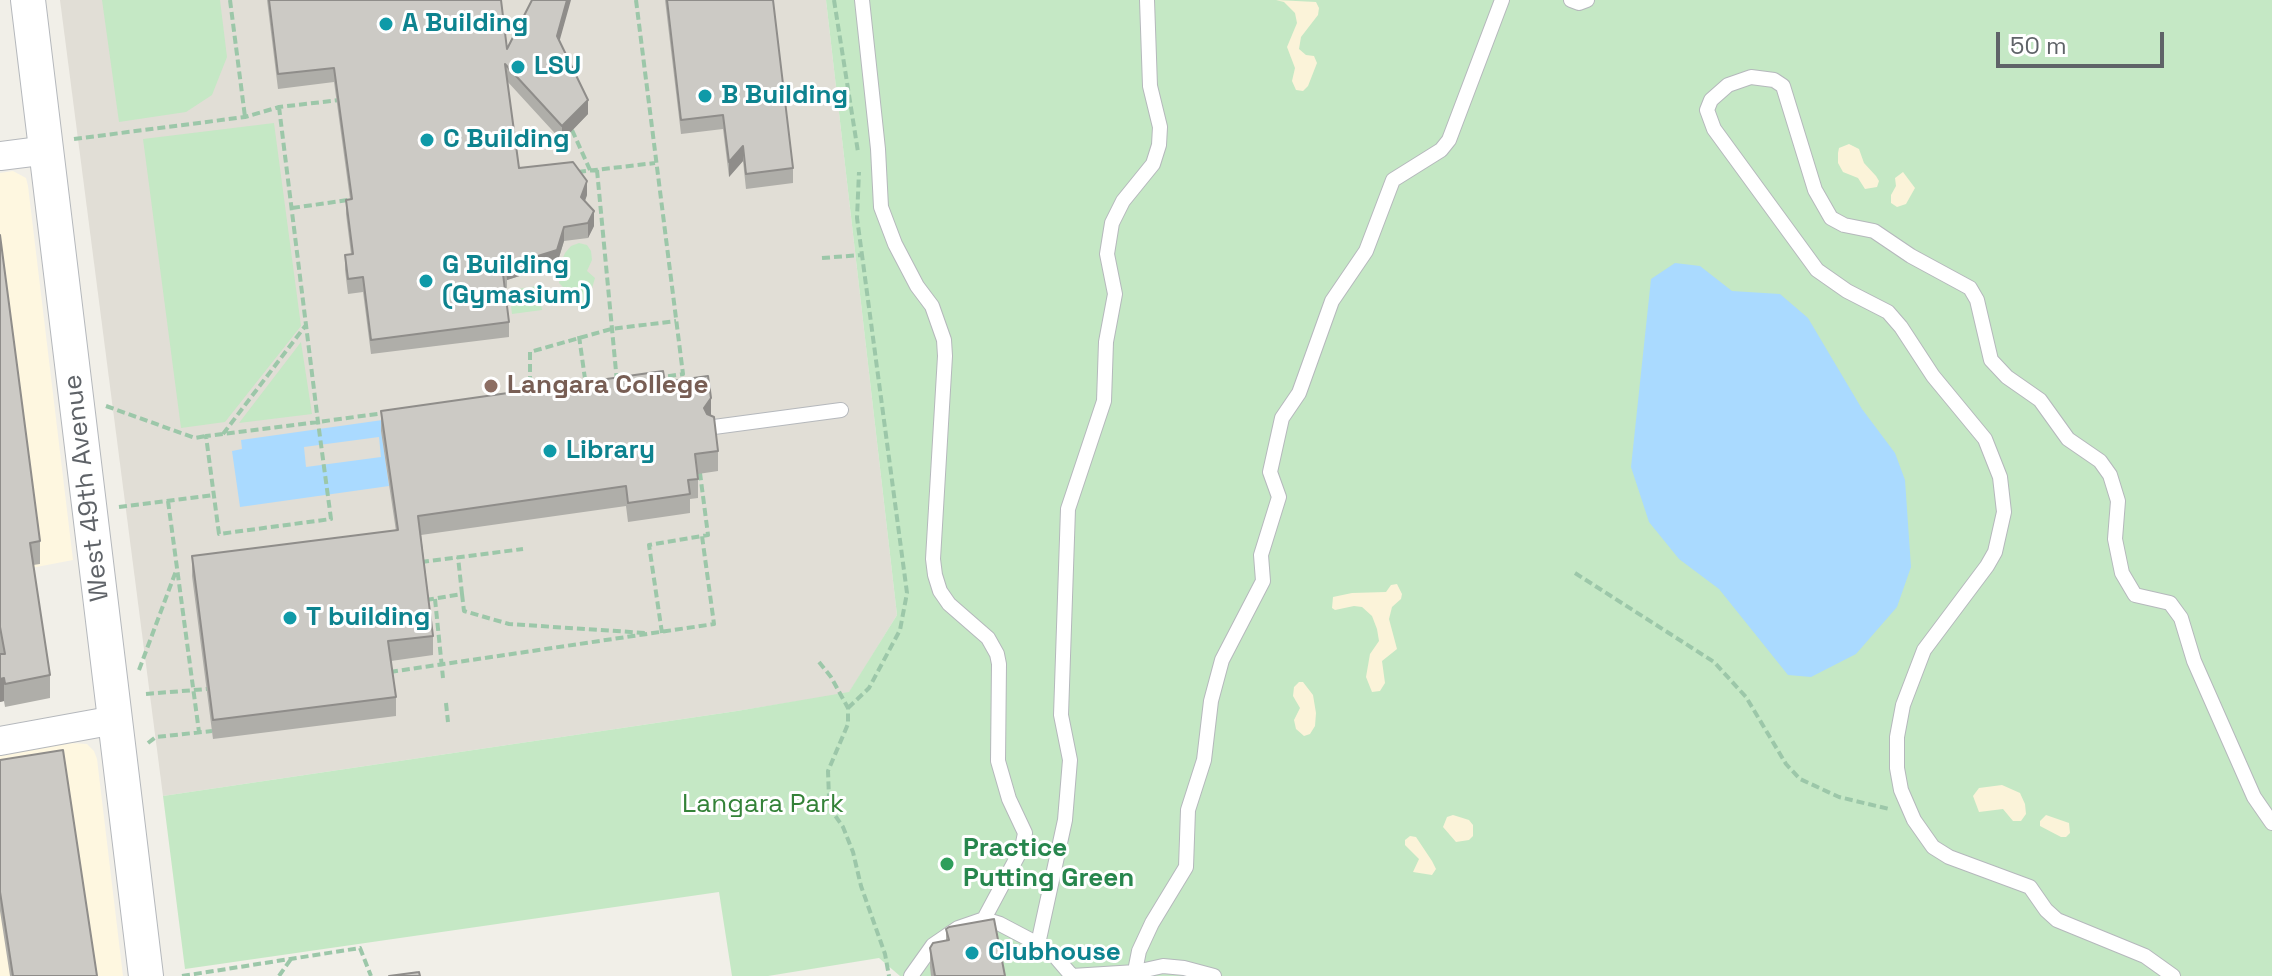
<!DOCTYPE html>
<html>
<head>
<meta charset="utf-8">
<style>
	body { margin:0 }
	#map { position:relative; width:2272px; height:976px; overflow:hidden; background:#f1efe8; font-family:"Space Grotesk",sans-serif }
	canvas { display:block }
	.scale { position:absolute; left:1996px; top:32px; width:168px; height:36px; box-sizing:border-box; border:4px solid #5f6368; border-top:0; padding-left:10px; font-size:24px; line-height:28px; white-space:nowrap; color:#5f6368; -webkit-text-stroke:6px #fff; paint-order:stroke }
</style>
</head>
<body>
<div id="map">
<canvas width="2272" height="976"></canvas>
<div class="scale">50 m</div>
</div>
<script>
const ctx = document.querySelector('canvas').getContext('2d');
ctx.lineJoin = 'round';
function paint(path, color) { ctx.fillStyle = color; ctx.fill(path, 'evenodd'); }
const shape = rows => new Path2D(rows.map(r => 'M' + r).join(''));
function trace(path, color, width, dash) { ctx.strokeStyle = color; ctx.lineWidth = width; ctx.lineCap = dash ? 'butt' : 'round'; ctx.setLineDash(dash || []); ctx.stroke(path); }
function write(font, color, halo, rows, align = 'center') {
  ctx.font = font + ' "Space Grotesk",sans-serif'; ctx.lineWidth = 6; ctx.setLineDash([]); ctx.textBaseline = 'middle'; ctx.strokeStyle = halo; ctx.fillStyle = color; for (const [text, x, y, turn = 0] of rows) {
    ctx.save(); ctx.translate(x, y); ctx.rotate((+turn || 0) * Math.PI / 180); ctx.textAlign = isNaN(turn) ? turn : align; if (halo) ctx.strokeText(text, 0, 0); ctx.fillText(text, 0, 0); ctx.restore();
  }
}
paint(shape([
	[13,171,26,178,28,186,73,560,0,574,0,173],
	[55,742,87,744,94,751,97,759,123,976,0,976,0,753]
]), '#fef7e0');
paint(shape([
	[60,0,826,0,897,615,849,693,737,711,163,796]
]), '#e1ded6');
paint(shape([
	[102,0,220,0,227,57,212,95,186,112,119,122],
	[826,0,2272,0,2272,976,900,976,879,958,768,976,732,976,719,892,185,969,163,796,737,711,849,692,897,615],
	[274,123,301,326,225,422,181,428,143,139],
	[579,243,587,245,591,251,592,260,587,271,595,278,588,302,581,307,566,304,562,300,561,291,563,287,559,283,560,276,567,268,562,260,565,253,571,246],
	[538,286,542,310,512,314,509,290],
	[301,342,312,414,239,423]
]), '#c5e8c5');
paint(shape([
	[1276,0,1316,2,1319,8,1318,15,1301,37,1299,49,1306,55,1314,56,1317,63,1308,86,1303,91,1296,90,1292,81,1295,68,1287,47,1297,23,1295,13,1284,2],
	[1849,144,1859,149,1864,163,1876,176,1879,181,1877,187,1865,189,1858,178,1843,172,1838,163,1838,153,1839,148],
	[1903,172,1915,188,1906,204,1897,207,1891,203,1891,195,1896,186,1895,178],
	[1397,584,1402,594,1401,599,1392,607,1389,619,1397,649,1382,661,1385,683,1380,691,1372,692,1366,677,1370,654,1379,641,1377,629,1372,616,1362,607,1354,606,1335,610,1332,608,1333,597,1352,593,1386,592,1391,585],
	[1299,682,1303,682,1313,695,1316,713,1315,726,1310,734,1304,736,1296,729,1294,720,1300,708,1293,696,1294,687],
	[2002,785,2020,793,2025,804,2026,814,2021,821,2013,821,2003,809,1979,812,1973,796,1979,788],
	[1453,815,1469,820,1473,825,1473,836,1469,840,1456,842,1443,827,1447,817],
	[2046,815,2069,823,2070,833,2066,837,2061,837,2040,826,2040,821],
	[1410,836,1416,837,1432,861,1436,869,1432,875,1413,872,1419,859,1405,845,1405,840]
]), '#fbf3d9');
paint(shape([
	[1675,263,1700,266,1732,291,1780,294,1808,318,1862,409,1895,453,1905,480,1911,567,1897,607,1856,654,1811,677,1788,675,1719,589,1679,559,1649,522,1631,467,1651,279],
	[517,401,381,431,389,486,240,507,232,451,242,449,241,440],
	[379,437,381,457,306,467,304,447]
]), '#aadaff');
const service = shape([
	[862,0,878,149,881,207,895,244,917,286,932,306,944,340,945,356,933,559,935,575,940,591,949,604,988,638,997,654,999,664,998,761,1009,799,1025,833,1022,848,984,919],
	[1571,0,1579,3,1587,0],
	[714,427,841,410],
	[1038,944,1065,820,1070,760,1061,715,1068,509,1104,401,1106,342,1115,294,1107,254,1112,223,1123,201,1153,164,1159,145,1160,127,1150,86,1147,0],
	[911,976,933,945,958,928,984,919,1000,924,1038,944,1054,955,1072,976],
	[1072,976,1136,972,1163,966,1184,968,1214,976],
	[1134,976,1139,951,1152,923,1186,867,1188,810,1204,760,1211,701,1222,660,1263,581,1261,555,1279,497,1270,472,1282,418,1299,393,1332,301,1366,251,1393,180,1441,150,1449,140,1502,0],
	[2173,976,2145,956,2057,920,2046,910,2030,887,1949,857,1933,847,1914,820,1901,790,1897,768,1897,737,1903,705,1924,650,1987,566,1995,552,2004,512,2000,477,1985,439,1933,376,1901,327,1888,312,1847,291,1817,270,1714,129,1707,110,1711,100,1728,85,1751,77,1774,80,1783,86,1815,190,1831,218,1844,225,1874,231,1911,256,1970,288,1977,300,1991,360,2007,377,2040,400,2068,439,2100,461,2110,475,2118,501,2115,539,2122,573,2135,595,2170,603,2181,618,2194,661,2254,797,2272,823]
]);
const minor = shape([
	[0,156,48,150],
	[0,741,115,720]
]);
const tertiary = shape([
	[28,0,146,976]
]);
trace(service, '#b5b8bc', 16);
trace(minor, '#b5b8bc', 30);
trace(tertiary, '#b5b8bc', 36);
trace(shape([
	[230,0,245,117],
	[636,0,683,374,662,377],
	[834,0,858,152],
	[279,107,318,422,331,519,219,534,206,436,223,434,318,422,384,413],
	[572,130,590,170],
	[74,139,245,117,279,107,340,100],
	[597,170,617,382],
	[578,172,655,163],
	[292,208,348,200],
	[822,258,862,255,857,218,859,172],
	[579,336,586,386],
	[530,396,530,352,611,329,676,321],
	[106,406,195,438,206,436],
	[223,434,306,325],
	[168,501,199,732],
	[119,507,214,495],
	[421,562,523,549],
	[1575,573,1714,662,1746,697,1786,764,1800,779,1839,797,1889,809],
	[462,594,464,611,509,624,646,633],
	[435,599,443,678],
	[426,600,462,594,458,557],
	[662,633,649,545,708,535,700,473],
	[819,662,831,677,848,708,848,724,828,771,829,798,834,814,843,827,853,852,861,886,885,954,889,976],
	[139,670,176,571],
	[390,672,714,624,702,536],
	[146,694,207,689],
	[446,703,448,722],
	[848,708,869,688,900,630,907,593,862,255],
	[148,743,156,737,212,731],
	[182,976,360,948,371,976],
	[279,976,291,959]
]), '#9cc7a9', 4, [8, 4]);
trace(service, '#fff', 14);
trace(minor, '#fff', 28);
trace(tertiary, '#fff', 34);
paint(shape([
	[267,0,501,0,507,49,560,41,588,114,562,141,507,81,519,168,587,195,585,201,594,226,588,238,564,241,557,264,507,280,507,288,505,288,509,322,509,337,371,354,363,292,348,294,345,270,345,255,351,254,346,214,346,200,350,199,334,82,278,89],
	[665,0,773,0,793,168,793,183,746,189,743,161,729,177,723,129,681,134],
	[0,235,40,541,40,564,33,565,50,675,50,698,5,707,4,701,0,702],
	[665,382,711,416,718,451,718,471,698,474,698,498,690,499,690,513,628,522,626,506,421,535,433,636,433,655,391,661,396,697,396,716,213,739,192,576,192,556,396,531,381,431,381,411],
	[0,760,97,976,10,976,0,911],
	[946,929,1005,976,931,976,930,967,930,948,946,940]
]), '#afaea9');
paint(shape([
	[567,0,571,0,557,50,557,36],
	[588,100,588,114,562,141,562,126],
	[743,146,743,161,729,177,729,162],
	[587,181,587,195,581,211,581,197],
	[594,211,594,226,588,238,588,223],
	[564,227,564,241,557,264,507,280,506,266],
	[711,398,711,418,704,428,704,408],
	[4,678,4,701,0,702,0,679]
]), '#8f8d8a');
const building = shape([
	[269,0,501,0,507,49,532,0,567,0,557,36,588,100,562,126,505,64,519,168,573,162,587,181,581,197,594,211,588,223,564,227,557,250,506,266,507,273,503,274,509,322,371,340,363,277,348,279,345,255,353,254,346,200,352,199,334,68,278,74,269,0],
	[667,0,773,0,793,168,746,174,743,146,729,162,723,115,681,120,667,0],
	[0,235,40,541,30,543,50,675,5,684,4,678,0,679,0,654,5,654,0,627,0,235],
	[663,371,665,382,708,376,711,398,704,408,707,414,714,417,718,451,695,454,698,479,688,480,690,494,628,503,626,486,418,516,433,636,388,641,396,697,213,720,192,556,398,530,381,411,663,371],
	[63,750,97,976,13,976,0,892,0,760,63,750],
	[994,919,1005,976,935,976,930,948,933,943,949,940,946,929,949,927,994,919],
	[419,972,420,976,389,976,419,972]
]);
paint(building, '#cccac5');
trace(building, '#8f8d8a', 2);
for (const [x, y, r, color] of [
	[386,24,8,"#0f9aa8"],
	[518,67,8,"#0f9aa8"],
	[705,96,8,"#0f9aa8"],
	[427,140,8,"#0f9aa8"],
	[426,281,8,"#0f9aa8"],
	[491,386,8,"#8d6e63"],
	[550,451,8,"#0f9aa8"],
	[290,618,8,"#0f9aa8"],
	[947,864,8,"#2e9e5b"],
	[972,953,8,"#0f9aa8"]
]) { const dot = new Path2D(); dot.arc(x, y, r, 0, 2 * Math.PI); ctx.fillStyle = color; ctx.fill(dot); trace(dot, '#fff', 3); }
write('bold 26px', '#0d838f', '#fff', [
	["A Building",402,24],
	["LSU",534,67],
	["B Building",721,96],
	["C Building",443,140],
	["G Building",442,266],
	["(Gymasium)",442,296],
	["Library",566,451],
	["T building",306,618],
	["Clubhouse",988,953]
], 'left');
write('bold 26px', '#785e54', '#fff', [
	["Langara College",507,386]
], 'left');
write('26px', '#5f6368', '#fff', [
	["West 49th Avenue",87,488,-97]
]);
write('26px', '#348238', '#fff', [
	["Langara Park",763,805]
]);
write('bold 26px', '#27864d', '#fff', [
	["Practice",963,849],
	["Putting Green",963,879]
], 'left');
</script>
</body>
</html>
